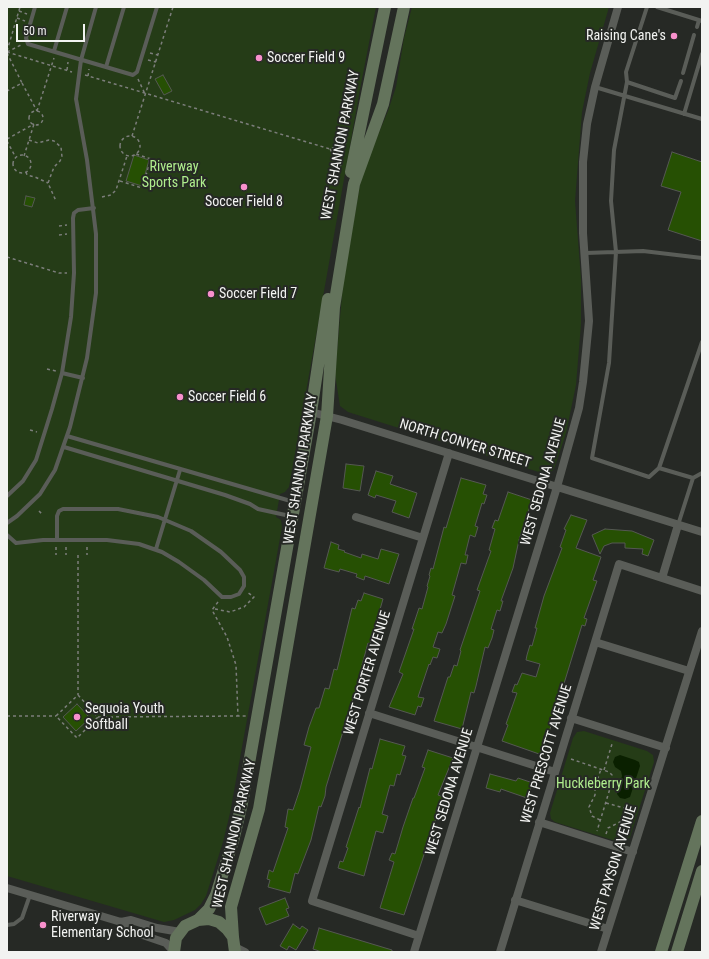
<!DOCTYPE html>
<html>
<head>
<meta charset="utf-8">
<style>
	body { margin:0 }
	#map { position:relative; width:709px; height:959px; overflow:hidden; background:#262925; font-family:"Roboto Condensed",sans-serif }
	canvas { display:block }
	.frame { position:absolute; inset:0; border:8px solid #f2f3f1; pointer-events:none }
	.scale { position:absolute; left:16px; top:24px; width:69px; height:18px; box-sizing:border-box; border:2px solid #f2f3f1; border-top:0; padding-left:5px; font-size:12px; line-height:14px; white-space:nowrap; color:#f2f3f1; -webkit-text-stroke:3px #262925; paint-order:stroke }
</style>
</head>
<body>
<div id="map">
<canvas width="709" height="959"></canvas>
<div class="frame"></div>
<div class="scale">50 m</div>
</div>
<script>
const ctx = document.querySelector('canvas').getContext('2d');
ctx.lineJoin = 'round';
function paint(path, color) { ctx.fillStyle = color; ctx.fill(path, 'evenodd'); }
const shape = rows => new Path2D(rows.map(r => 'M' + r).join(''));
function trace(path, color, width, dash) { ctx.strokeStyle = color; ctx.lineWidth = width; ctx.lineCap = dash ? 'butt' : 'round'; ctx.setLineDash(dash || []); ctx.stroke(path); }
function write(font, color, halo, rows, align = 'center') {
  ctx.font = font + ' "Roboto Condensed",sans-serif'; ctx.lineWidth = 4; ctx.setLineDash([]); ctx.textBaseline = 'middle'; ctx.strokeStyle = halo; ctx.fillStyle = color; for (const [text, x, y, turn = 0] of rows) {
    ctx.save(); ctx.translate(x, y); ctx.rotate((+turn || 0) * Math.PI / 180); ctx.textAlign = isNaN(turn) ? turn : align; if (halo) ctx.strokeText(text, 0, 0); ctx.fillText(text, 0, 0); ctx.restore();
  }
}
paint(shape([
	[7,7,376,7,361,84,289,487,285,492,280,494,276,517,281,520,282,527,230,813,223,842,206,896,201,904,195,910,174,920,164,922,7,876],
	[412,7,609,7,590,73,582,112,575,201,581,279,581,324,576,385,566,433,554,469,550,473,545,474,348,412,340,406,335,374,343,284,362,173,388,111,396,87,404,38],
	[584,731,647,751,653,755,654,762,630,837,626,841,619,842,555,822,551,819,550,813,573,738,577,732]
]), '#253c17');
paint(shape([
	[620,755,635,760,639,762,640,766,630,797,625,799,620,798,617,794,622,776,621,771,615,767,613,762,615,757]
]), '#0a2000');
const building = shape([
	[163,75,172,91,164,95,155,79,163,75],
	[672,152,702,162,702,241,668,230,681,192,661,186,672,152],
	[134,155,149,160,142,186,126,181,134,155],
	[26,196,35,198,32,207,24,205,26,196],
	[346,464,364,466,360,491,343,488,346,464],
	[376,471,393,476,390,484,417,493,409,518,392,512,396,501,376,495,375,498,368,495,376,471],
	[461,478,486,485,483,494,487,495,484,504,482,503,475,526,478,527,475,537,470,535,465,555,468,555,466,564,461,563,452,595,455,596,446,624,442,633,438,632,433,647,440,649,437,658,433,657,430,665,429,664,418,697,424,698,421,707,418,706,415,715,389,707,403,674,399,672,414,629,412,629,419,608,422,609,428,587,427,586,430,576,429,575,431,568,433,569,444,527,446,528,461,478],
	[508,492,532,500,519,540,513,568,501,601,503,601,500,611,497,610,491,629,494,630,492,638,488,648,485,647,476,686,474,693,471,692,462,729,434,721,448,677,450,677,454,665,457,666,461,651,460,650,480,591,477,590,491,551,489,550,495,529,492,528,495,520,498,521,508,492],
	[571,515,587,520,576,548,601,557,593,580,597,581,584,618,587,619,585,626,582,625,542,755,502,741,508,725,506,724,517,693,512,692,515,684,517,685,522,673,536,677,540,664,526,660,527,655,530,645,532,646,537,628,535,628,544,596,562,548,560,547,566,530,564,529,571,515],
	[605,529,632,531,654,540,648,556,642,554,643,549,625,548,625,543,612,543,604,546,600,554,592,535,605,529],
	[331,542,339,545,338,549,345,551,344,552,361,558,362,554,378,559,381,549,399,554,389,584,365,576,364,580,356,577,357,574,340,569,339,572,324,568,331,542],
	[364,593,383,599,370,644,368,643,362,665,365,666,363,674,361,673,326,787,325,796,321,807,319,806,311,840,298,874,295,873,290,893,268,887,270,880,267,879,269,870,273,872,288,828,285,827,288,809,293,810,300,789,311,747,304,745,309,727,316,708,319,708,325,688,329,689,334,669,337,670,352,608,355,609,358,600,361,601,364,593],
	[77,704,90,718,76,731,63,717,77,704],
	[380,739,405,746,402,755,406,756,400,775,397,774,394,786,390,785,382,814,388,816,383,833,376,831,364,876,338,868,340,861,343,862,348,848,346,847,359,807,360,808,370,768,372,769,380,739],
	[428,750,453,758,438,795,443,797,404,915,380,908,394,862,389,860,392,853,395,854,403,827,413,798,414,798,425,768,422,767,428,750],
	[490,774,516,781,518,778,533,783,527,798,501,789,500,792,486,788,490,774],
	[285,898,289,908,286,909,289,916,266,925,259,908,285,898],
	[293,924,300,929,302,926,308,930,296,950,289,946,287,950,280,946,293,924],
	[319,928,392,950,392,952,322,952,313,949,319,928]
]);
paint(building, '#265003');
trace(building, '#555853', 1);
trace(shape([
	[19,11,27,14],
	[17,18,25,21],
	[7,51,20,7],
	[7,52,72,72],
	[7,52,21,45],
	[7,53,22,83,7,91],
	[150,53,158,55],
	[148,60,156,62],
	[67,70,68,62],
	[85,75,330,149,347,143],
	[88,76,89,69],
	[138,79,145,94],
	[22,83,37,111],
	[37,111,54,58],
	'29 118a7 7 0 1 1 14 0a7 7 0 1 1-14 0Z',
	'120 146a10 10 0 1 1 20 0a10 10 0 1 1-20 0Z',
	[132,136,173,7],
	[7,139,34,124],
	[29,140,38,143,49,140,54,141,61,147,62,157,60,161,54,167,48,183,56,201],
	[7,141,16,158],
	[330,149,341,166],
	'13 164a9 9 0 1 1 18 0a9 9 0 1 1-18 0Z',
	[24,156,34,124],
	[26,172,27,175,35,177,48,183],
	[120,181,142,188,151,159,136,154],
	[102,197,111,195,116,190,127,156],
	[59,226,67,225],
	[59,235,67,234],
	[7,257,59,273,67,273],
	[47,369,56,371],
	[30,430,37,432],
	[39,511,43,515],
	[56,547,56,555],
	[66,547,66,555],
	[87,547,87,555],
	[78,555,78,695],
	[218,602,212,610,227,637,236,665,238,716,247,716],
	[215,609,230,612,244,607,254,597,247,592],
	[78,695,98,717,77,738,56,716,78,695],
	[7,716,56,716],
	[98,717,238,716],
	[571,759,609,772,612,775,612,782,597,831],
	[604,770,612,744],
	[597,782,611,787],
	[606,803,635,811],
	[600,820,592,816,589,807,595,795,595,787,601,769],
	[606,834,608,828,628,818,632,819]
]), '#7c7e7b', 1.5, [3, 3]);
trace(shape([
	[35,7,26,38,28,44,133,75,137,72,157,7],
	[647,7,626,72,627,82,614,150,611,201,616,252,609,363,592,458,649,477,659,468],
	[657,7,702,21],
	[697,27,699,20],
	[54,51,67,7],
	[106,67,124,7],
	[683,73,694,35],
	[627,82,675,98,681,81],
	[595,87,702,119],
	[684,114,702,54],
	[586,253,643,251,702,258],
	[62,373,83,378],
	[67,436,294,502],
	[64,447,225,495,250,504,258,509,290,516],
	[693,478,659,468,702,342],
	[7,496,23,481,36,460,52,409,62,373,71,317,74,273,73,218,74,213,78,210,94,208],
	[7,523,17,516,40,494,55,470,70,427,87,358,96,293,96,234,87,160,76,99,81,60,96,7],
	[678,525,693,478,702,473],
	[7,535,16,543,43,540,107,540,139,544,162,552,179,562,204,580,222,597,231,597,239,594,244,586,244,577,240,570,221,552,191,531,158,517,118,509,63,509,59,511,57,516,57,540],
	[156,549,180,470],
	[7,925,14,924,22,918,30,895]
]), '#5a5d58', 4);
trace(shape([
	[311,412,342,420,702,532],
	[356,517,423,538],
	[662,578,678,525],
	[595,642,689,671],
	[369,713,555,772],
	[571,718,666,748],
	[539,822,633,852],
	[7,888,121,922,131,920,157,928,180,932],
	[515,900,608,929],
	[121,922,128,930,166,943,174,952],
	[419,936,312,901,449,453],
	[235,947,245,952],
	[414,952,557,487,579,408,583,382,589,321,583,233,583,162,587,124,595,87,618,7],
	[500,952,619,564,702,591],
	[601,952,702,631]
]), '#5a5d58', 8);
trace(shape([
	[351,172,385,7],
	[198,920,209,909,216,895,233,841,242,803,311,412,328,299],
	[233,937,231,907,259,809,327,416,334,307,354,184,383,104,404,7],
	[174,952,176,938,185,926,198,920,209,919,219,922,227,929,233,937,235,952],
	[661,952,702,821],
	[677,952,702,871]
]), '#64745c', 12);
for (const [x, y, r, color] of [
	[674,36,4,"#f890cc"],
	[259,58,4,"#f890cc"],
	[244,187,4,"#f890cc"],
	[211,294,4,"#f890cc"],
	[180,397,4,"#f890cc"],
	[77,717,4,"#f890cc"],
	[43,925,4,"#f890cc"]
]) { const dot = new Path2D(); dot.arc(x, y, r, 0, 2 * Math.PI); ctx.fillStyle = color; ctx.fill(dot); trace(dot, '#262925', 1.5); }
write('14px', '#f2f3f1', '#262925', [
	["Raising Cane's",666,36,"right"],
	["Soccer Field 9",267,58],
	["Soccer Field 8",244,202,"center"],
	["Soccer Field 7",219,294],
	["Soccer Field 6",188,397],
	["Sequoia Youth",85,709],
	["Softball",85,725],
	["Riverway",51,917],
	["Elementary School",51,933]
], 'left');
write('14px', '#f2f3f1', '#262925', [
	["WEST SHANNON PARKWAY",341,145,-79],
	["NORTH CONYER STREET",465,444,17],
	["WEST SHANNON PARKWAY",301,469,-81],
	["WEST SEDONA AVENUE",544,482,-74],
	["WEST PORTER AVENUE",368,673,-73],
	["WEST PRESCOTT AVENUE",547,754,-73],
	["WEST SEDONA AVENUE",450,792,-73],
	["WEST SHANNON PARKWAY",235,834,-77],
	["WEST PAYSON AVENUE",614,868,-73]
]);
write('14px', '#afed8d', '#262925', [
	["Riverway",174,167],
	["Sports Park",174,183],
	["Huckleberry Park",603,784]
]);
</script>
</body>
</html>
